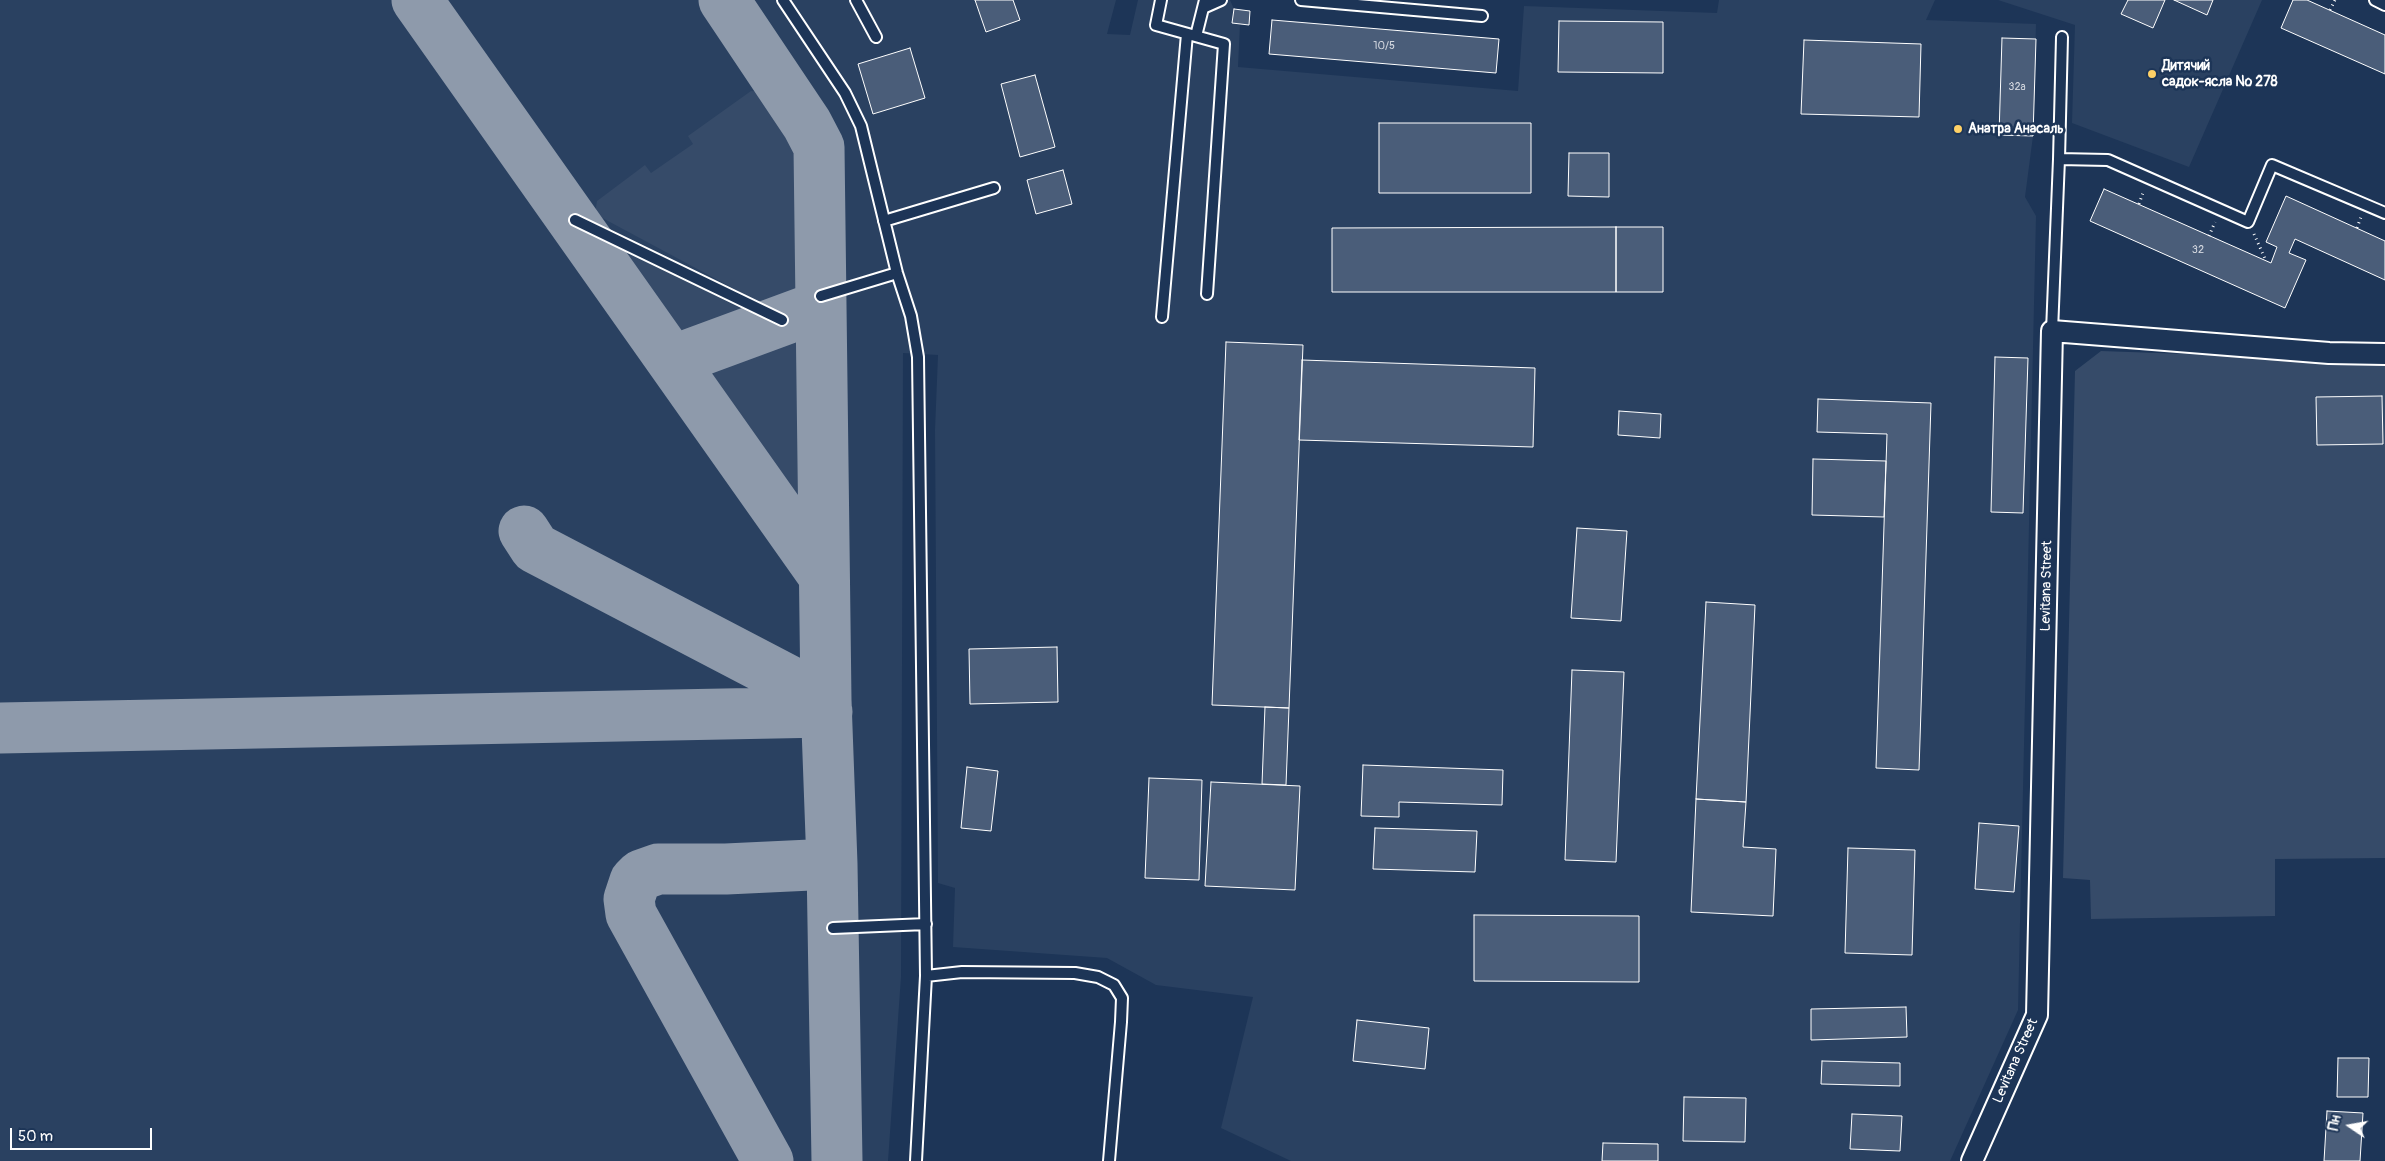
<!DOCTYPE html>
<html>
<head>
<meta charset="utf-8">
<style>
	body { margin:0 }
	#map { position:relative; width:2385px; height:1161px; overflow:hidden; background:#1d3557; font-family:Pangolin,sans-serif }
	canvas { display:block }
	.north { position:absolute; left:2325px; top:1101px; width:50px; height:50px; -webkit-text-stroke:4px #1d3557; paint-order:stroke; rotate:282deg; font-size:14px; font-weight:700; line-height:20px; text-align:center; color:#fff }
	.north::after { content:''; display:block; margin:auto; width:18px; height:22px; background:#fff; clip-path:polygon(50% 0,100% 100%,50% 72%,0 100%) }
	.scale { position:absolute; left:10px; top:1128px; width:142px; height:22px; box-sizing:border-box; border:2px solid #fff; border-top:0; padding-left:6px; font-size:15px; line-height:18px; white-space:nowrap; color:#fff; -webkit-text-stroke:4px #1d3557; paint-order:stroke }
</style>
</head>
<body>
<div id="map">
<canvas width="2385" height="1161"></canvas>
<div class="north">Пн</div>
<div class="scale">50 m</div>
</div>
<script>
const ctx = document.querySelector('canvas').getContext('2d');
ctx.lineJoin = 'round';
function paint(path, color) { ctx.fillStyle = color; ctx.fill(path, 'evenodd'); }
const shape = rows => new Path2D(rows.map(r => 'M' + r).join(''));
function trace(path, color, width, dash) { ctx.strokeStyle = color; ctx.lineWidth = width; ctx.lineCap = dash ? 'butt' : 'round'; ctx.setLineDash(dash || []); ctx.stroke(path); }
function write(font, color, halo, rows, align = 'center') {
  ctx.font = font + ' Pangolin,sans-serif'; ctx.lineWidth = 5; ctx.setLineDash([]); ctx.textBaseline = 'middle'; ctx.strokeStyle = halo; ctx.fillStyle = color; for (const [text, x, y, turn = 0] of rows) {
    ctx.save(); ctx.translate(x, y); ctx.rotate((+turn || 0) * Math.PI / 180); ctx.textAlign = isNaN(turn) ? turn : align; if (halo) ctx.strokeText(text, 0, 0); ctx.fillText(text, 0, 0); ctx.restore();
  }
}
paint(shape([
	[0,0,1116,0,1107,34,1130,35,1138,0,1230,0,1234,9,1232,23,1240,24,1238,67,1518,91,1524,6,1717,13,1719,0,1935,0,1926,20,2036,24,2033,136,2025,197,2036,216,2018,1010,1950,1161,1291,1161,1221,1128,1253,997,1156,985,1107,958,953,947,955,888,938,883,935,430,938,355,903,353,901,977,888,1161,0,1161],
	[1998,0,2262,0,2189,167,2072,123,2075,25]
]), '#2a4161');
paint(shape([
	[751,91,766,92,799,140,804,162,806,293,770,305,757,301,595,214,597,201,645,165,651,173,693,144,688,136],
	[620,255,632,255,649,261,753,315,683,341],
	[795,332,802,336,807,349,808,511,802,512,700,367],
	[2101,351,2385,361,2385,858,2275,859,2275,916,2091,919,2090,880,2063,878,2075,371]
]), '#364b69');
trace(shape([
	[417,0,824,576],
	[724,0,807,124,819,147,826,700,832,864,837,1161],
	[672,361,821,306],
	[524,531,535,548,826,700],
	[0,728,827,712],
	[768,1161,631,914,629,899,635,881,641,875,658,869,726,869,832,864]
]), '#8e9aab', 51);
const building = shape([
	[975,0,1013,0,1020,20,986,32,975,0],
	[2128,0,2165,0,2153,28,2121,14,2128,0],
	[2174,0,2213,0,2207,15,2174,0],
	[2293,0,2307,0,2385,35,2385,74,2281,28,2293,0],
	[1234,9,1250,11,1249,25,1232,23,1234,9],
	[1272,20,1499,39,1496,73,1269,54,1272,20],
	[1559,21,1663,22,1663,73,1558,72,1559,21],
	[2002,38,2036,39,2033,136,1999,135,2002,38],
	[1804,40,1921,44,1919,117,1801,114,1804,40],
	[910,48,925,98,873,114,858,64,910,48],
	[1035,75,1055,147,1020,157,1001,84,1035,75],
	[1379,123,1531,123,1531,193,1379,193,1379,123],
	[1569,153,1609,153,1609,197,1568,196,1569,153],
	[1063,170,1072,204,1036,214,1027,180,1063,170],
	[2104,189,2271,263,2277,247,2266,242,2286,196,2385,241,2385,280,2295,239,2289,253,2306,260,2285,308,2090,221,2104,189],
	[1616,227,1663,227,1663,292,1616,292,1616,227],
	[1616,227,1616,292,1332,292,1332,228,1616,227],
	[1226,342,1303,345,1289,708,1212,705,1226,342],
	[1995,357,2028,358,2023,513,1991,512,1995,357],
	[1302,360,1535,368,1533,447,1299,440,1302,360],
	[2382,396,2383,444,2317,445,2316,397,2382,396],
	[1818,399,1931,403,1919,770,1876,768,1887,434,1817,432,1818,399],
	[1619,411,1661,414,1660,438,1618,435,1619,411],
	[1813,459,1886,461,1884,517,1812,515,1813,459],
	[1577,528,1627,531,1621,621,1571,618,1577,528],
	[1706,602,1755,605,1746,802,1696,799,1706,602],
	[1057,647,1058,702,970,704,969,649,1057,647],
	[1572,670,1624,672,1616,862,1565,860,1572,670],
	[1265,707,1289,708,1286,785,1262,784,1265,707],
	[1363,765,1503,770,1502,805,1399,802,1399,817,1361,816,1363,765],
	[967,767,998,771,991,831,961,828,967,767],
	[1149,778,1202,780,1199,880,1145,878,1149,778],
	[1211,782,1300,786,1295,890,1205,886,1211,782],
	[1696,799,1746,802,1743,847,1776,849,1773,916,1691,912,1696,799],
	[1979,823,2019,826,2014,892,1975,889,1979,823],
	[1375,828,1477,831,1475,872,1373,869,1375,828],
	[1848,848,1915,850,1912,955,1845,953,1848,848],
	[1474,915,1639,916,1639,982,1474,981,1474,915],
	[1906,1007,1907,1037,1811,1040,1811,1009,1906,1007],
	[1357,1020,1429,1028,1425,1069,1353,1061,1357,1020],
	[2338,1058,2369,1058,2368,1097,2337,1097,2338,1058],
	[1822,1061,1900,1063,1900,1086,1821,1084,1822,1061],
	[1684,1097,1746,1098,1745,1142,1683,1141,1684,1097],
	[2327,1111,2363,1113,2360,1161,2324,1161,2327,1111],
	[1852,1114,1902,1116,1900,1151,1850,1149,1852,1114],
	[1603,1143,1658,1144,1658,1161,1602,1161,1603,1143]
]);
paint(building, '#4a5d79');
trace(building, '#fff', 1);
const service = shape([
	[783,0,845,93,861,126,897,273,911,316,918,357,926,976,916,1161],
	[856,0,876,37],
	[1161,0,1156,25,1224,44,1207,294],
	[1301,0,1482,16],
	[2375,0,2385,5],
	[1203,8,1221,0],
	[1196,36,1205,0],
	[2059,159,2062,37],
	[575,220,782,320],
	[884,221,994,188],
	[821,296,897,273],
	[1162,317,1187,34],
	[2052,331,2059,159,2108,160,2248,222,2272,165,2385,213],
	[833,928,926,924],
	[926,976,962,972,1075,973,1098,977,1114,985,1122,998,1121,1022,1109,1161]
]);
const minor = shape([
	[1972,1161,2037,1015,2052,331,2329,353,2385,354]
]);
trace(service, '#fff', 14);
trace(minor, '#fff', 24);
trace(shape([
	[2330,10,2335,0],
	[2139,204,2144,190],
	[2357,228,2361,217],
	[2254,234,2266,261],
	[2209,236,2215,222]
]), '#fff', 3, [1, 4]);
trace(service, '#1d3557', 10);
trace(minor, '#1d3557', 20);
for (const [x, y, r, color] of [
	[2152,74,5,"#ffd166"],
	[1958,129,5,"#ffd166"]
]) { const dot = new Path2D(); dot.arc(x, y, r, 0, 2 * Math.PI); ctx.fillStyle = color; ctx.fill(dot); trace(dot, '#1d3557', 2); }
write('11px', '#d2d6de', null, [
	["10/5",1384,46],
	["32а",2017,87],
	["32",2198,250]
]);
write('bold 14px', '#fff', '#1d3557', [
	["Дитячий",2162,66],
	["садок-ясла № 278",2162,82],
	["Анатра Анасаль",1968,129]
], 'left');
write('14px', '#fff', '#1d3557', [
	["Levitana Street",2047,586,-89],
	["Levitana Street",2016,1061,-66]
]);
</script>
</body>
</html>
